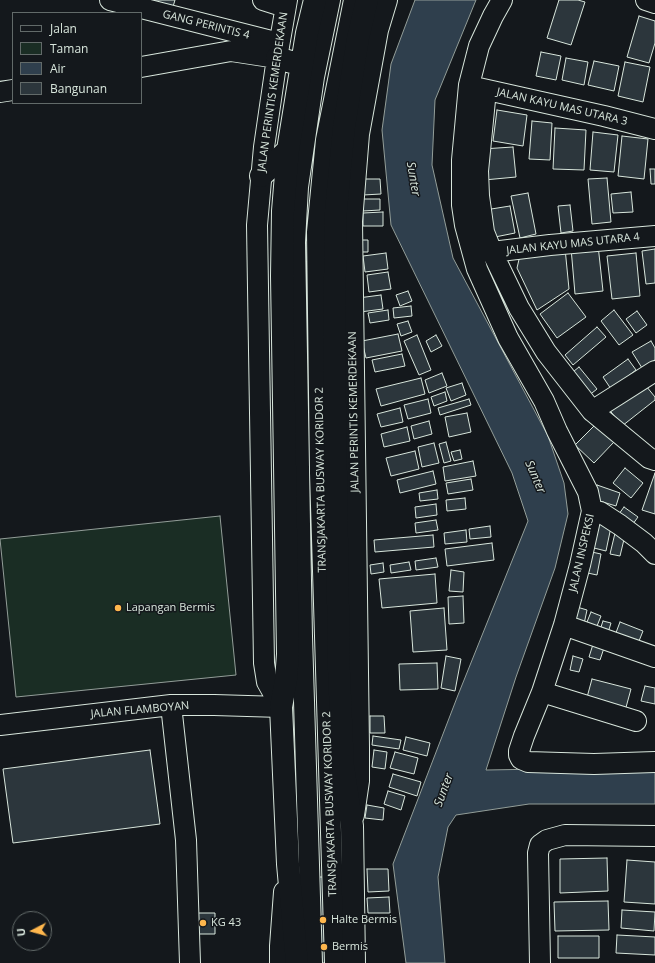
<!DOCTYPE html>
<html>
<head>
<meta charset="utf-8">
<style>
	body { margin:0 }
	#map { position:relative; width:655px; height:963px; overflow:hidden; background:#14181c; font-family:"Open Sans",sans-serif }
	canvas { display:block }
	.legend { position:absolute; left:12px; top:12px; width:130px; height:92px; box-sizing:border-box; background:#14181c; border:1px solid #626a69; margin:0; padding:5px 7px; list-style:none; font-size:12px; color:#d8e6dc }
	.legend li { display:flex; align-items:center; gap:8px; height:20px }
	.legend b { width:20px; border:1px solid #626a69 }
	.north { position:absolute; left:12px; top:911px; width:40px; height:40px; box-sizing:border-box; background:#14181c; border:1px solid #626a69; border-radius:50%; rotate:264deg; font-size:11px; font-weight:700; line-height:16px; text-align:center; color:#d8e6dc }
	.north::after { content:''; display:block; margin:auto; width:14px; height:18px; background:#ffb74d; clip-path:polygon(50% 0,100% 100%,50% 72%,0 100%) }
</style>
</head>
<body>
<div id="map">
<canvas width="655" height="963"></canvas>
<ul class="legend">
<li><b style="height:5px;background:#14181c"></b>Jalan</li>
<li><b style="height:11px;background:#1a2d24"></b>Taman</li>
<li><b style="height:11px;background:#2f3f4d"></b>Air</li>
<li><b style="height:11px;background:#2c363c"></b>Bangunan</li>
</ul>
<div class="north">U</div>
</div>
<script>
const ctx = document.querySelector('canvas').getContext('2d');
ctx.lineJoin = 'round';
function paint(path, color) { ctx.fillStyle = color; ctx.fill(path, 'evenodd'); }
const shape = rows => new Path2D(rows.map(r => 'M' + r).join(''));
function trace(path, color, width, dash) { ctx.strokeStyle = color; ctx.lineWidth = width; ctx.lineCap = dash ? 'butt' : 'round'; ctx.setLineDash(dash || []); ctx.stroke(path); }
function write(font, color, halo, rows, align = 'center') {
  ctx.font = font + ' "Open Sans",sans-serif'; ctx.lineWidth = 3; ctx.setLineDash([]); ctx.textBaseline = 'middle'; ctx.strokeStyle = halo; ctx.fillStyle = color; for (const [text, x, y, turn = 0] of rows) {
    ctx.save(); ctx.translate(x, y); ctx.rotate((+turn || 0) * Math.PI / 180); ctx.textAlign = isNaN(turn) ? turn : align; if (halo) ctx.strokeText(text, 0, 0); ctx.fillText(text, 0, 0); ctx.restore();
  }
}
const green = shape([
	[220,516,236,675,16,697,0,539,220,516]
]);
paint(green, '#1a2d24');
trace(green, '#939e99', 1);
const water = shape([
	[415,0,476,0,435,100,432,165,453,258,548,436,564,483,568,514,555,568,516,677,486,770,655,767,655,804,529,804,456,815,448,827,438,877,445,963,406,963,393,864,458,695,528,521,512,473,391,225,382,130,391,64,415,0]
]);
paint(water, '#2f3f4d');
trace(water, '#939e99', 1);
const building = shape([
	[135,0,175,0,172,10,135,0],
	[559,0,578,0,585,2,571,45,547,38,559,0],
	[639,16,655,21,655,43,649,63,627,57,639,16],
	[541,52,561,56,556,80,536,76,541,52],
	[566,58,588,62,584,85,562,80,566,58],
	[594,61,619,66,614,91,588,85,594,61],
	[625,62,650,67,643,102,618,96,625,62],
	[497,110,527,115,523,146,493,141,497,110],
	[532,121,552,123,550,160,529,159,532,121],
	[555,128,586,130,584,170,553,169,555,128],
	[593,132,618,135,614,172,590,170,593,132],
	[622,136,648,139,644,179,618,176,622,136],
	[513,147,516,177,484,180,482,149,513,147],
	[650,169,655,169,655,184,651,184,650,169],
	[607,178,611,222,592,224,588,179,607,178],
	[363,179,380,179,381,194,363,195,363,179],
	[631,192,633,212,613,213,611,194,631,192],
	[528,193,536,234,520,238,511,196,528,193],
	[363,199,380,199,380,210,363,211,363,199],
	[570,205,573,231,561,233,558,206,570,205],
	[510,206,515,233,490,238,485,210,510,206],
	[383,212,383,226,363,226,363,213,383,212],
	[355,240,368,240,368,252,356,252,355,240],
	[598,245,603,291,575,294,571,248,598,245],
	[565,248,569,289,537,310,517,268,521,251,565,248],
	[655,249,655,283,646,284,642,251,655,249],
	[386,253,388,269,365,272,363,256,386,253],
	[636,253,640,296,612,299,607,256,636,253],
	[388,272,391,289,369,292,367,275,388,272],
	[408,291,412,301,400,306,396,295,408,291],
	[568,293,586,317,557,338,540,314,568,293],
	[381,295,383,309,360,312,358,298,381,295],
	[411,306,412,316,394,318,393,308,411,306],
	[388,310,389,320,370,323,368,313,388,310],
	[614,310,633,335,619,345,601,321,614,310],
	[637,311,647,325,636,333,626,319,637,311],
	[408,321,412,332,401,336,397,324,408,321],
	[597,327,606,337,573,365,565,355,597,327],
	[398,334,402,351,366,358,362,341,398,334],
	[417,335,431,370,419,375,404,341,417,335],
	[436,335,442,346,431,352,426,341,436,335],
	[651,341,655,348,655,360,642,368,632,352,651,341],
	[402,354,405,366,375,372,372,360,402,354],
	[628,359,636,370,611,389,603,377,628,359],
	[579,367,597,389,587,397,568,376,579,367],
	[442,373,447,386,429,393,425,380,442,373],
	[421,378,425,394,381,406,376,389,421,378],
	[642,381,655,397,655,400,622,426,608,408,642,381],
	[462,383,466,395,451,401,446,388,462,383],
	[445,392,447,401,434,406,431,397,445,392],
	[428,399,431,413,408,419,404,405,428,399],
	[469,399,471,405,440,415,438,408,469,399],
	[400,408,403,422,381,427,377,414,400,408],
	[467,413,471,432,449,437,445,417,467,413],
	[429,421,432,434,414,439,411,426,429,421],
	[596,424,614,442,594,463,575,445,596,424],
	[407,427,410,441,384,447,381,434,407,427],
	[446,442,451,461,444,463,439,444,446,442],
	[434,443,439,463,422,467,418,447,434,443],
	[460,450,462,459,454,461,451,452,460,450],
	[415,451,419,469,391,476,386,458,415,451],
	[473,461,476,476,445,481,443,467,473,461],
	[625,468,643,483,631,498,613,483,625,468],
	[433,471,436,484,400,493,397,480,433,471],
	[655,473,655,514,642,510,655,473],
	[471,479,473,490,448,494,446,483,471,479],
	[597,485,620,493,616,506,593,499,597,485],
	[437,490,438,499,420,501,419,493,437,490],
	[465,498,466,509,447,511,446,500,465,498],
	[436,504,437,515,416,518,415,507,436,504],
	[624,507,638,517,630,528,616,518,624,507],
	[592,518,612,522,606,551,586,546,592,518],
	[436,520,438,530,416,533,415,523,436,520],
	[490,526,491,537,470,539,469,529,490,526],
	[616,529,626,531,620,556,610,554,616,529],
	[466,530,467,542,445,544,444,533,466,530],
	[433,535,434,547,375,552,374,540,433,535],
	[492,543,494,560,447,566,445,549,492,543],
	[587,551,601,554,597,575,583,572,587,551],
	[436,558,438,567,416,570,415,561,436,558],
	[409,562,411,570,391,573,390,565,409,562],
	[383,563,384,572,371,574,370,565,383,563],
	[451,570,464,572,463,592,449,591,451,570],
	[435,574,437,603,382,608,379,579,435,574],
	[463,596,464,623,449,624,448,597,463,596],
	[577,607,587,610,584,624,573,621,577,607],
	[444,608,447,650,413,652,410,611,444,608],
	[591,612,601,616,595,631,585,627,591,612],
	[603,621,611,623,607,636,599,633,603,621],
	[620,622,643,631,637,646,614,638,620,622],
	[595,638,606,642,600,660,589,657,595,638],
	[446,656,461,659,455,691,441,688,446,656],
	[573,656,583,659,579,672,570,670,573,656],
	[437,663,438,689,400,690,399,664,437,663],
	[592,679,631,689,625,711,586,701,592,679],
	[645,686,655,688,655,704,641,701,645,686],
	[370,716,384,716,385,733,370,733,370,716],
	[373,736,401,740,399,749,372,745,373,736],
	[406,737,430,743,427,756,403,750,406,737],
	[150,750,160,824,13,843,3,769,150,750],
	[374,750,387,752,385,769,372,767,374,750],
	[395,752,418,758,414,774,390,768,395,752],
	[393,774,421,782,417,796,389,787,393,774],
	[388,791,405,796,401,810,384,804,388,791],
	[367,805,384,808,383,820,365,818,367,805],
	[607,858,608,891,560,893,560,859,607,858],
	[627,860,655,862,655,904,624,902,627,860],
	[367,869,388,869,389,891,368,892,367,869],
	[315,877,328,877,331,963,317,963,315,877],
	[389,897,390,913,368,913,367,898,389,897],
	[608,901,609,930,555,931,554,902,608,901],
	[622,910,655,912,654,931,621,928,622,910],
	[192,913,215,913,215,934,191,934,192,913],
	[617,935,655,937,655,955,616,953,617,935],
	[558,936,599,936,599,958,558,958,558,936]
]);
paint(building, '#2c363c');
trace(building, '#d8e6dc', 1);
const minor = shape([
	[110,0,279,43],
	[263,0,285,7],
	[502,0,493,16,479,46,469,85,462,160,462,205,465,225,477,269,508,338,544,401,557,431,588,492,592,511,580,565,564,625,542,692,524,736,519,751,519,755,521,759,528,762,594,764,655,762],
	[646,0,655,3],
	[141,67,231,51,277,58],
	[474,87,604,116,655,129],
	[486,90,478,171,479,196,484,232,492,252,519,308,546,352,592,411,649,458,655,460],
	[0,92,13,90],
	[492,252,550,245,655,236],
	[592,411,655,371],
	[592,511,600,512,620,525,644,543,655,554],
	[564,625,655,657],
	[542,692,636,721],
	[171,705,186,840,190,963],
	[281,707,267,682,264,663,257,225,264,147,277,58,287,0],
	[0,725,171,705,214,705,281,707],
	[312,963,302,636,295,242,298,187,314,77,330,0],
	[335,963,320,473,317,232,326,140,354,0],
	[540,963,538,853,540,845,547,840,565,835,655,836]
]);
const major = shape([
	[353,815,358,781,358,747,351,221,358,134,377,30,386,0],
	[281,963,281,946,285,892]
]);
const highway = shape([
	[277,58,302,65],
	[261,176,288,150],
	[297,963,288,864,281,707,286,680,288,654,282,276,283,211,288,150,307,33,315,0],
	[354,963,352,826,343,766,339,671,334,337,336,210,344,127,358,38,367,0]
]);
trace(minor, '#d8e6dc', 22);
trace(major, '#d8e6dc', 24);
trace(highway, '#d8e6dc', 24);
trace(minor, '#14181c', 20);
trace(major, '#14181c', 22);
trace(highway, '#14181c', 22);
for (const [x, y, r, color] of [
	[118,608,4,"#ffb74d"],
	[323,920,4,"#ffb74d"],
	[203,923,4,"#ffb74d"],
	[324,947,4,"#ffb74d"]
]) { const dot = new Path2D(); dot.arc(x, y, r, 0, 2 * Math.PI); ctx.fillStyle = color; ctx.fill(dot); trace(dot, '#14181c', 1.5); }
write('11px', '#d8e6dc', '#14181c', [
	["GANG PERINTIS 4",206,25,14],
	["JALAN PERINTIS KEMERDEKAAN",273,92,-82],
	["JALAN KAYU MAS UTARA 3",562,107,13],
	["JALAN KAYU MAS UTARA 4",573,244,-6],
	["JALAN PERINTIS KEMERDEKAAN",354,412,-91],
	["TRANSJAKARTA BUSWAY KORIDOR 2",321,480,-91],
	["JALAN INSPEKSI",582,553,-77],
	["JALAN FLAMBOYAN",140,710,-5],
	["TRANSJAKARTA BUSWAY KORIDOR 2",330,804,-92]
]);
write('11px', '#d8e6dc', '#14181c', [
	["Lapangan Bermis",126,608],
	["Halte Bermis",331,920],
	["KG 43",211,923],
	["Bermis",332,947]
], 'left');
write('italic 12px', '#d8e6dc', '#14181c', [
	["Sunter",413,179,80],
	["Sunter",535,477,67],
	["Sunter",444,790,-70]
]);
</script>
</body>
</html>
